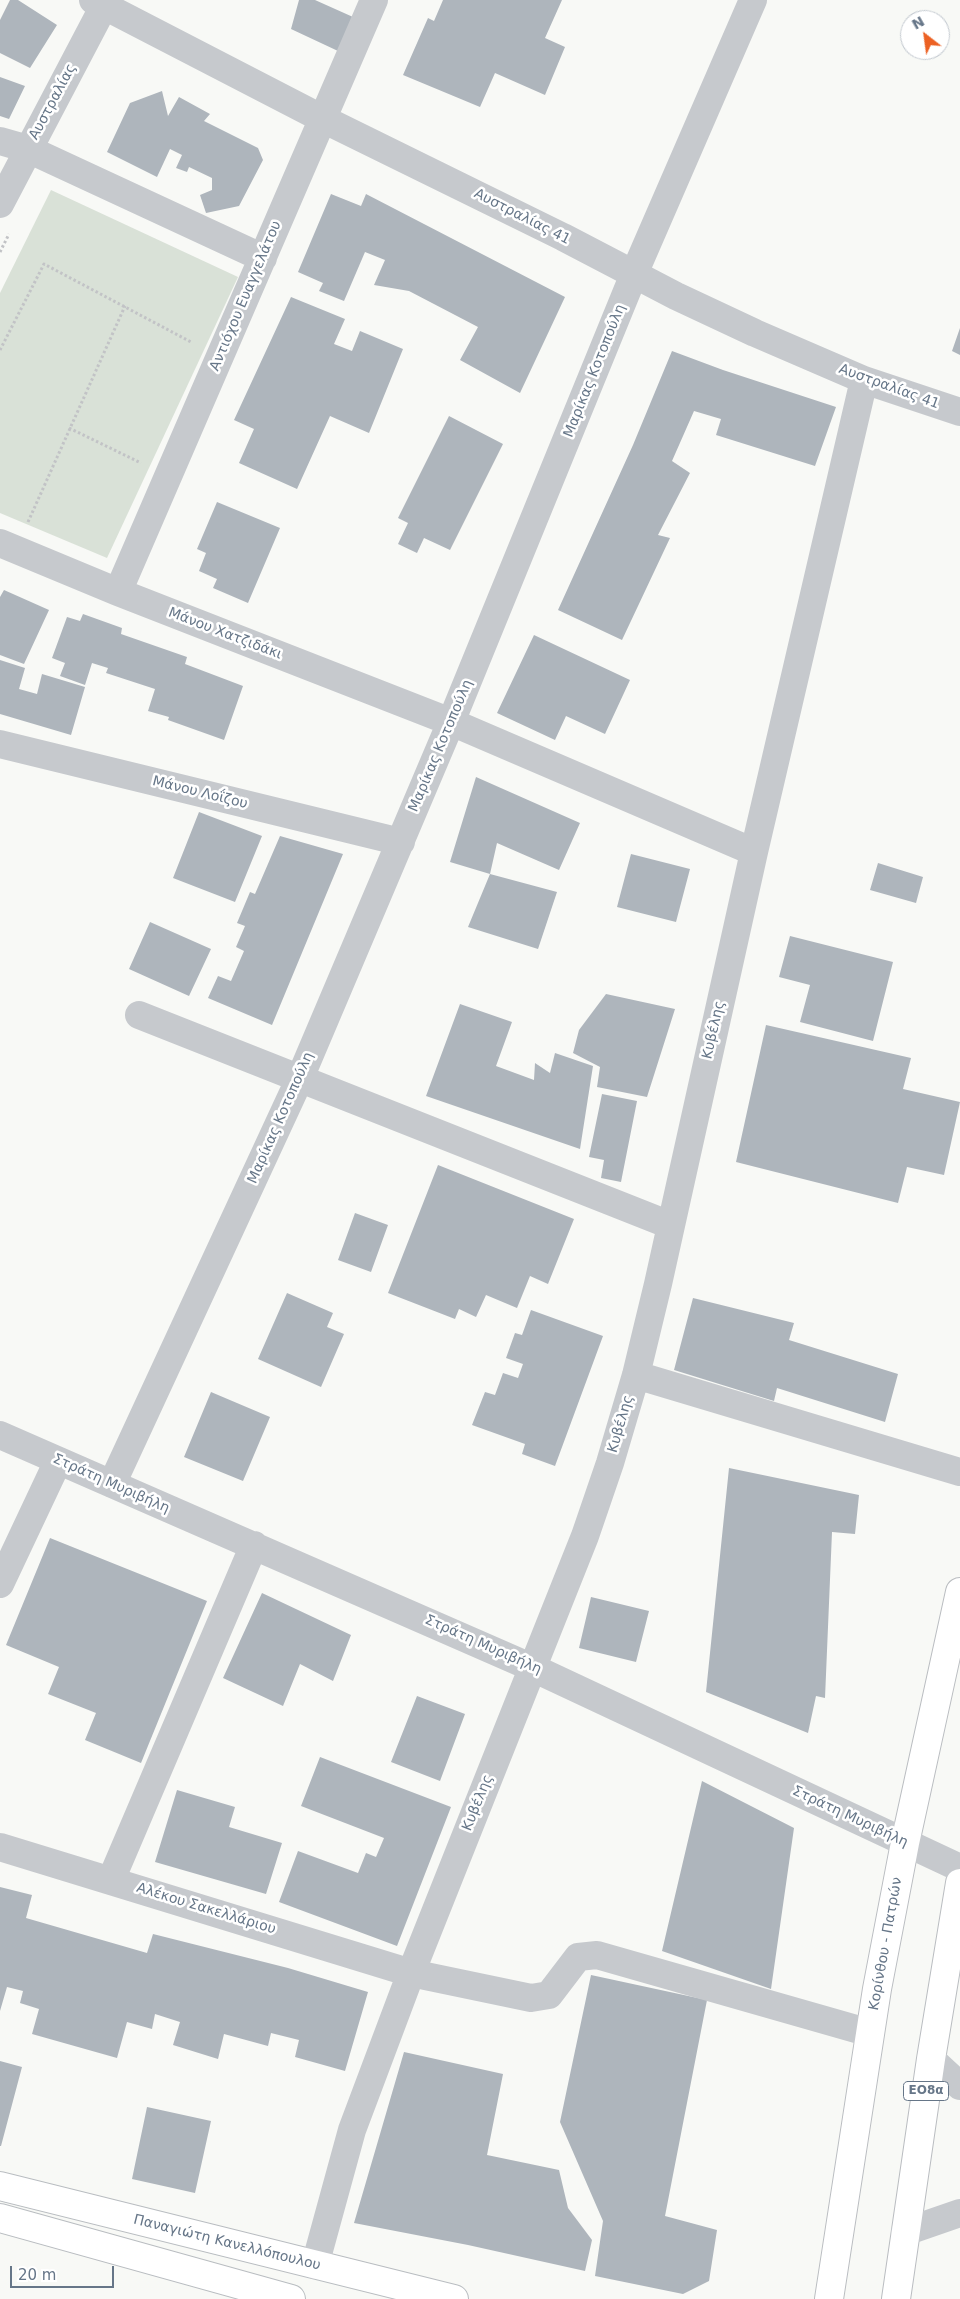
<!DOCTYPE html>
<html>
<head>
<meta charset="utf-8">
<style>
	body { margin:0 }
	#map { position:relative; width:960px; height:2299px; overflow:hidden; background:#f8f9f6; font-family:"DejaVu Sans",sans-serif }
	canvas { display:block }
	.north { position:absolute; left:900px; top:10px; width:50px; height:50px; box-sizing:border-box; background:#fff; border:1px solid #c2c8cf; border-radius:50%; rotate:330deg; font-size:14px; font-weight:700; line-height:20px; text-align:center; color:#667688 }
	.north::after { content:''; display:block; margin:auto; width:18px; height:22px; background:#ec6123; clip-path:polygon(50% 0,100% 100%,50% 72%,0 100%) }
	.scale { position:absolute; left:10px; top:2266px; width:104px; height:22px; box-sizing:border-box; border:2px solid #667688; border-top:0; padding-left:6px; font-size:15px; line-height:18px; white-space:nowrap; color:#667688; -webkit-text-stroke:4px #fff; paint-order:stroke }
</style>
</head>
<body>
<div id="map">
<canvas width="960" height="2299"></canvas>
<div class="north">N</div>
<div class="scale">20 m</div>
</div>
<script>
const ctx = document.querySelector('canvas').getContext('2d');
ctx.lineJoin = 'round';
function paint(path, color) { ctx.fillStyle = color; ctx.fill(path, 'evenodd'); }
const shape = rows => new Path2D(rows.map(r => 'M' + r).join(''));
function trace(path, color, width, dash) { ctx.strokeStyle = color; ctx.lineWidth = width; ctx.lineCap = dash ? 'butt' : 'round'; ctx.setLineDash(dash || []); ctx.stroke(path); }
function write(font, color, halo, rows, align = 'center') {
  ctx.font = font + ' "DejaVu Sans",sans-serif'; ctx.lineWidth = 5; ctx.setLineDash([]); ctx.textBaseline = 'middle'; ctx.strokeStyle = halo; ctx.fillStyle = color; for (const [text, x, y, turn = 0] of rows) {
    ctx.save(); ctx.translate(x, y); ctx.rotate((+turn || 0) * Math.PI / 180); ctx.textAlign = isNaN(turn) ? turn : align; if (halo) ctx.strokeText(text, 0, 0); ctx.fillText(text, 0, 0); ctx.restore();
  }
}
paint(shape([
	[51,190,238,277,107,558,0,513,0,293]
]), '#d9e1d7');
paint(shape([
	[10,0,18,0,57,25,30,68,0,53,0,20],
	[299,0,315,0,353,17,338,51,291,29],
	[443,0,562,0,545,38,565,47,545,95,495,73,480,107,403,75,428,18,434,21],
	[0,77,25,86,9,119,0,116],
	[162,91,168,116,179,97,210,114,204,121,258,148,263,160,239,206,206,213,200,195,212,190,212,178,189,167,187,172,176,168,182,155,170,149,157,177,107,152,130,103],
	[331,194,361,206,366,194,565,297,520,393,460,360,478,327,409,291,374,285,385,260,365,252,344,301,319,291,323,283,298,272],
	[291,297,345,319,334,344,352,351,360,331,403,349,369,433,330,416,297,489,239,463,254,429,234,420],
	[960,328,960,355,952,351],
	[672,351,723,370,836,407,815,466,716,435,721,419,694,411,672,461,690,473,658,535,670,538,622,640,558,610,633,445],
	[449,416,503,444,450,550,424,538,417,553,398,544,408,523,398,518],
	[217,502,280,528,248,603,213,588,217,579,199,571,206,553,197,549],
	[4,590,49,610,24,664,0,655,0,597],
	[83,614,122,628,121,634,187,657,185,664,243,686,224,740,168,720,169,717,148,711,155,689,106,673,108,668,92,663,85,685,60,676,65,663,52,658,67,617,80,621],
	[534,635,630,680,605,734,566,716,555,740,497,713],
	[0,660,25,668,19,689,37,694,42,674,85,687,71,735,0,714],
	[476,777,580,823,559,870,497,843,490,874,450,862],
	[199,812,262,836,235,902,173,878],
	[280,836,343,854,272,1025,208,998,218,976,231,981,244,951,236,947,245,926,237,923,250,892,255,894],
	[631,854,690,869,676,922,617,907],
	[878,863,923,877,916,903,870,890],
	[490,874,557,892,538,949,468,927],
	[150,922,211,949,189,996,129,969],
	[790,936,893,962,873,1041,800,1022,810,985,779,977],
	[606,994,675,1009,647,1097,597,1087,600,1067,573,1053,579,1030],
	[460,1004,512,1022,496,1066,534,1080,535,1063,550,1073,555,1053,593,1066,580,1149,426,1096],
	[766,1025,911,1058,903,1089,960,1102,944,1175,907,1167,898,1203,736,1162],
	[602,1094,637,1101,621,1182,601,1178,604,1160,589,1157],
	[438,1165,574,1219,548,1284,530,1276,517,1308,486,1295,476,1317,459,1309,455,1319,388,1293],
	[355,1213,388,1225,371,1272,338,1260],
	[287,1293,333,1313,327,1327,344,1334,321,1387,258,1359],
	[693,1298,794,1323,789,1340,898,1374,885,1422,777,1388,774,1401,674,1370],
	[531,1310,603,1336,555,1466,522,1454,525,1444,472,1425,485,1392,495,1395,503,1373,518,1378,523,1364,506,1358,515,1333,522,1335],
	[211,1392,270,1417,243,1481,184,1457],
	[729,1468,859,1495,855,1534,832,1532,825,1698,816,1696,808,1733,706,1692],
	[50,1538,207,1601,141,1763,85,1740,96,1713,48,1694,59,1667,6,1645],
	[262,1593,351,1635,333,1681,300,1664,283,1706,223,1678],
	[591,1597,649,1611,636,1662,579,1648],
	[417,1696,465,1714,440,1781,391,1762],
	[320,1757,451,1807,397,1946,279,1902,298,1851,358,1873,366,1853,376,1857,384,1838,301,1806],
	[702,1781,794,1828,771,1989,662,1951],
	[177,1790,235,1807,229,1827,282,1843,266,1894,155,1862],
	[0,1887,32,1895,26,1918,147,1953,153,1934,288,1968,368,1992,345,2071,295,2057,299,2040,271,2033,268,2046,224,2034,218,2059,173,2045,180,2022,155,2014,152,2029,127,2022,117,2058,32,2034,39,2009,20,2003,23,1991,7,1987,0,2011],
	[591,1975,707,2000,665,2216,717,2230,709,2281,683,2294,595,2276,603,2221,560,2122],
	[404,2052,503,2074,487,2155,559,2170,568,2208,592,2240,585,2271,468,2245,354,2223],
	[0,2061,22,2067,1,2146,0,2146],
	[147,2107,211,2121,195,2193,132,2179]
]), '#aeb5bc');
const major = shape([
	[0,2186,454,2299],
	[0,2218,291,2299]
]);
const highway = shape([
	[829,2299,877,1989,905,1843,960,1592],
	[896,2299,931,2059,960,1883]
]);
trace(major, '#b9bdc1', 30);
trace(highway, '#babdc1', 30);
trace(shape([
	[0,252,9,234],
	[0,350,44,264,191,342],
	[69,428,141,463],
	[28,522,125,306]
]), '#c2c3c6', 3, [2.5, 2.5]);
trace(shape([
	[93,0,323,119,563,237,676,296,755,333,864,380,960,412],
	[0,141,28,149,263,258],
	[0,204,107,0],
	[0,543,118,592,451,722,754,852],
	[118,592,374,0],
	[0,744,401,842],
	[139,1015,670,1225],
	[636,1375,960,1472],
	[0,1435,533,1668,960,1868],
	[112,1484,300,1078,451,722,634,274,753,0],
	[0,1584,58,1461],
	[0,1847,411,1973,531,1998,549,1995,578,1957,597,1955,870,2033],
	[111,1880,254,1545],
	[931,2059,960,2086],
	[905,2232,960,2213],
	[315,2265,352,2130,411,1973,585,1536,610,1463,636,1375,658,1284,754,852,864,380]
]), '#c6c9cd', 28);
trace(major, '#fff', 28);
trace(highway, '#fff', 28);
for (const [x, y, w] of [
	[926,2091,45]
]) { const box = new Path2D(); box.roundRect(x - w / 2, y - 9.5, w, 19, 4); ctx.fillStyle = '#fff'; ctx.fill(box); trace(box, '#667688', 1); }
write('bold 12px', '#667688', null, [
	["ΕΟ8α",926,2091]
]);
write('14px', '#667688', '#fff', [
	["Αυστραλίας",53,102,-62],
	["Αυστραλίας 41",522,217,27],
	["Αντιόχου Ευαγγελάτου",246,296,-67],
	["Μαρίκας Κοτοπούλη",595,371,-68],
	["Αυστραλίας 41",889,387,20],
	["Μάνου Χατζιδάκι",225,634,21],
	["Μαρίκας Κοτοπούλη",441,746,-67],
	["Μάνου Λοΐζου",200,793,14],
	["Κυβέλης",714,1030,-77],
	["Μαρίκας Κοτοπούλη",281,1118,-66],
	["Κυβέλης",621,1424,-74],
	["Στράτη Μυριβήλη",111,1484,24],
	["Στράτη Μυριβήλη",483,1645,24],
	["Κυβέλης",478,1803,-68],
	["Στράτη Μυριβήλη",850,1817,25],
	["Αλέκου Σακελλάριου",206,1909,17],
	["Κορίνθου - Πατρών",886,1944,-80],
	["Παναγιώτη Κανελλόπουλου",227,2243,14]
]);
</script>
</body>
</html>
